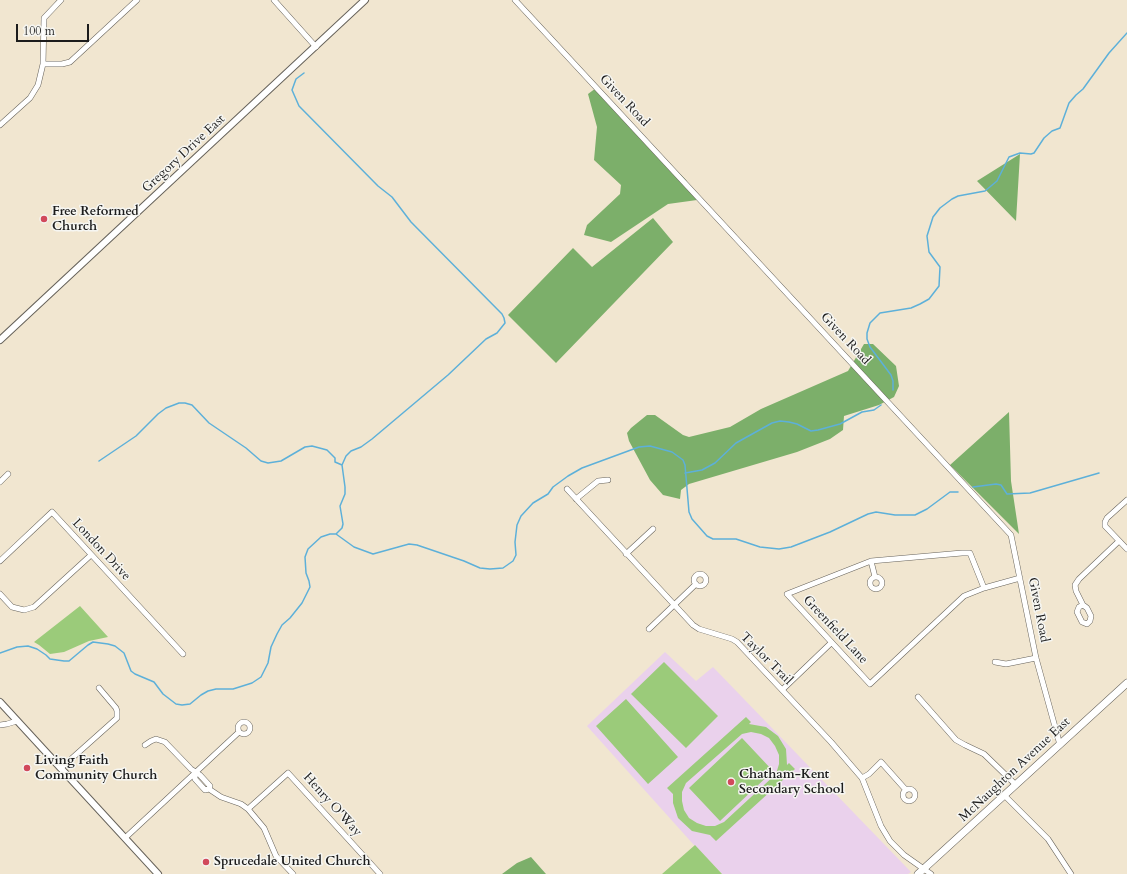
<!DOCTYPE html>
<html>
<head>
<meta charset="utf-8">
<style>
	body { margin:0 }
	#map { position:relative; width:1127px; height:874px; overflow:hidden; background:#f1e6d0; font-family:Cardo,serif }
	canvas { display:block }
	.scale { position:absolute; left:16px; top:24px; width:73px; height:18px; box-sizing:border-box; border:2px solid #1c1c1c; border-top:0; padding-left:5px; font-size:12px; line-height:14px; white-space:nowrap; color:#1c1c1c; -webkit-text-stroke:3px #f6f6f2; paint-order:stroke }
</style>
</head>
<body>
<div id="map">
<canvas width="1127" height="874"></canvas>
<div class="scale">100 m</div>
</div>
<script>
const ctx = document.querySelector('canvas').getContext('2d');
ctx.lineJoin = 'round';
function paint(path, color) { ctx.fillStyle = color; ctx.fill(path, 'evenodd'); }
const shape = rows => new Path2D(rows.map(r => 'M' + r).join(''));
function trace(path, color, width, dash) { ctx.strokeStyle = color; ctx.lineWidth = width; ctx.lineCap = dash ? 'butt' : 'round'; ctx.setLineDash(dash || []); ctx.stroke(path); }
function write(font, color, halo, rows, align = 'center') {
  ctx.font = font + ' Cardo,serif'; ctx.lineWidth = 3; ctx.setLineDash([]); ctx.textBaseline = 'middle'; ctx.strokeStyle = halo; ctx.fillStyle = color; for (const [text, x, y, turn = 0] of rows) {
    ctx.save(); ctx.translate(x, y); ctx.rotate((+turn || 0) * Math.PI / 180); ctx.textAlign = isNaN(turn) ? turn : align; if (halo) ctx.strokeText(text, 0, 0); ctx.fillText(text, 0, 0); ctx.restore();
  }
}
paint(shape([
	[665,652,696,681,713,667,911,872,908,874,722,874,693,844,587,726]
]), '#ead1ec');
paint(shape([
	[80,606,108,637,89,641,64,652,50,654,39,645,34,642],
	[664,662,718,716,686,748,631,694],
	[626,699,678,757,648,784,596,726],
	[746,717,751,722,749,724,766,727,778,736,786,749,787,765,789,763,795,769,716,841,710,835,692,831,678,818,673,803,673,794,667,788],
	[751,732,761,734,769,738,775,746,779,755,779,764,776,774,724,822,715,826,706,826,697,823,689,818,684,810,682,801,682,792,686,783,742,734],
	[742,738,773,771,720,821,689,788],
	[695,845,722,874,662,874]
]), '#9bcb7a');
paint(shape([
	[596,88,686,180,697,200,668,204,611,242,584,235,587,225,620,194,621,185,594,160,597,127,588,94],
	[1020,154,1016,221,977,181],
	[653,218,673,242,556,363,508,315,573,248,592,267],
	[864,344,873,344,896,366,899,386,894,397,879,405,844,416,843,430,830,439,797,452,689,484,681,490,680,499,663,495,650,480,629,441,627,433,631,428,647,415,655,415,683,435,689,437,730,427,761,409,848,371],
	[1009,412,1011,481,1019,534,950,465],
	[531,857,546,874,502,874,517,863]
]), '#7caf6a');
trace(shape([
	[304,73,296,79,292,90,299,106,378,186,392,197,411,222,502,314,504,318,505,323,497,333,486,339,448,375,372,439,361,447,351,451,346,456,342,465,345,487,345,494,340,506,343,524,342,528,336,534],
	[893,390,893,381,891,375,870,347,867,339,867,333,870,323,880,313,911,308,920,304,929,299,939,286,940,267,929,252,927,236,933,217,940,208,952,199,958,196,985,191,997,181,1009,157,1020,153,1031,154,1034,153,1044,138,1052,131,1060,128,1069,103,1076,95,1083,89,1109,53,1127,33],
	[99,461,136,436,158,414,166,408,179,403,185,403,192,405,209,423,246,448,261,461,268,463,281,461,305,447,312,446,327,450,335,458,335,462,342,465],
	[685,473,702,470,715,463,736,443,772,423,780,421,789,422,797,424,811,431,818,430,840,424,862,412,874,410,881,405],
	[973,487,996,484,1001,485,1007,494,1030,493,1099,473],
	[0,653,17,647,28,646,37,649,46,655,50,659,64,661,69,661,88,645,93,642,108,644,115,646,124,653,131,671,135,674,154,682,163,694,176,704,182,705,190,704,201,695,208,691,216,689,233,689,252,683,261,677,268,663,271,647,277,634,282,625,290,618,302,603,310,587,309,581,306,573,305,557,308,549,321,537,330,534,336,534,354,547,373,554,409,544,417,545,464,561,480,568,490,569,503,568,513,561,516,555,515,542,517,525,521,516,533,503,548,494,553,487,568,476,582,468,639,447,650,446,672,452,683,460,685,465,689,512,692,519,707,536,713,539,736,539,760,547,779,549,791,547,830,532,868,514,876,512,895,515,915,515,927,509,950,492,958,492]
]), '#5db0d9', 1.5);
const minor = shape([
	[274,0,316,47],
	[515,0,1011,535,1036,658,1060,745],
	[43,64,62,64,70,62,137,0],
	[0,125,30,98,38,85,43,64,44,18,61,0],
	[0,482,8,474],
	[567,489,693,625,699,629,732,639,737,642,831,742,862,778,881,826,890,841,904,855,931,874],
	[576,499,598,481,608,480],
	[1127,500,1107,518,1105,522,1105,526,1127,549],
	[626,554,653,529],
	[0,561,52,512,183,654],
	[871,561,875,577],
	'694 580a6 6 0 1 1 12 0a6 6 0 1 1-12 0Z',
	'870 583a6 6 0 1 1 12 0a6 6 0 1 1-12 0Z',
	[984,588,970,553,962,553,871,561,787,594,870,684,964,596,984,588,1020,578],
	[0,594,12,607,24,610,34,607,91,555],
	[1083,605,1079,607,1077,612,1082,622,1087,624,1090,621,1091,616,1087,608,1083,605,1076,591,1075,585,1079,579,1119,541],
	[649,629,696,584],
	[995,662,1006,664,1036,658],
	[782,690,831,643],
	[918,697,956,740,965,745,984,754,1016,785],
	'238 728a6 6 0 1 1 12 0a6 6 0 1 1-12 0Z',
	[0,725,7,724,17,721],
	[145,745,151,741,156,739,165,742,191,769,200,775,210,786,209,789],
	[61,768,117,718,117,711,116,708,99,688],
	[195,773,195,779,205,790,209,789,221,797,241,804,248,809,264,828,276,856,293,874],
	[862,778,869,774,881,762,906,790],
	'903 795a6 6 0 1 1 12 0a6 6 0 1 1-12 0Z',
	[1005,796,1048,839,1071,874],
	[248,809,288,773,380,874],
	[125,838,239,732]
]);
const tertiary = shape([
	[0,340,365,0],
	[0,702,158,874]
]);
const secondary = shape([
	[918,874,1127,683]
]);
trace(minor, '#67635b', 6);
trace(tertiary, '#67635b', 8);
trace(secondary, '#67635b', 8);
trace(minor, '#fff', 5);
trace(tertiary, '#fff', 6);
trace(secondary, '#fff', 7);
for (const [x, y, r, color] of [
	[44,219,4,"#d1495b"],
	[27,768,4,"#d1495b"],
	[731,782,4,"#d1495b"],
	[206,862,4,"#d1495b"]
]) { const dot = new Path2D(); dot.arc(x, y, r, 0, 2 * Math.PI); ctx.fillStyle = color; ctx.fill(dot); trace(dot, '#f6f6f2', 1.5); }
write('13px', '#1c1c1c', '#f6f6f2', [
	["Given Road",624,101,47],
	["Gregory Drive East",184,154,-43],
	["Given Road",845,339,47],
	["London Drive",101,550,47],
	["Given Road",1038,610,79],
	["Greenfield Lane",835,630,47],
	["Taylor Trail",766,659,45],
	["McNaughton Avenue East",1015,770,-43],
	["Henry O'Way",332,805,48]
]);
write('bold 13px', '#1c1c1c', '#f6f6f2', [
	["Free Reformed",52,212],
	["Church",52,227],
	["Living Faith",35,761],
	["Community Church",35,776],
	["Chatham-Kent",739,775],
	["Secondary School",739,790],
	["Sprucedale United Church",214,862]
], 'left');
</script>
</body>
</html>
